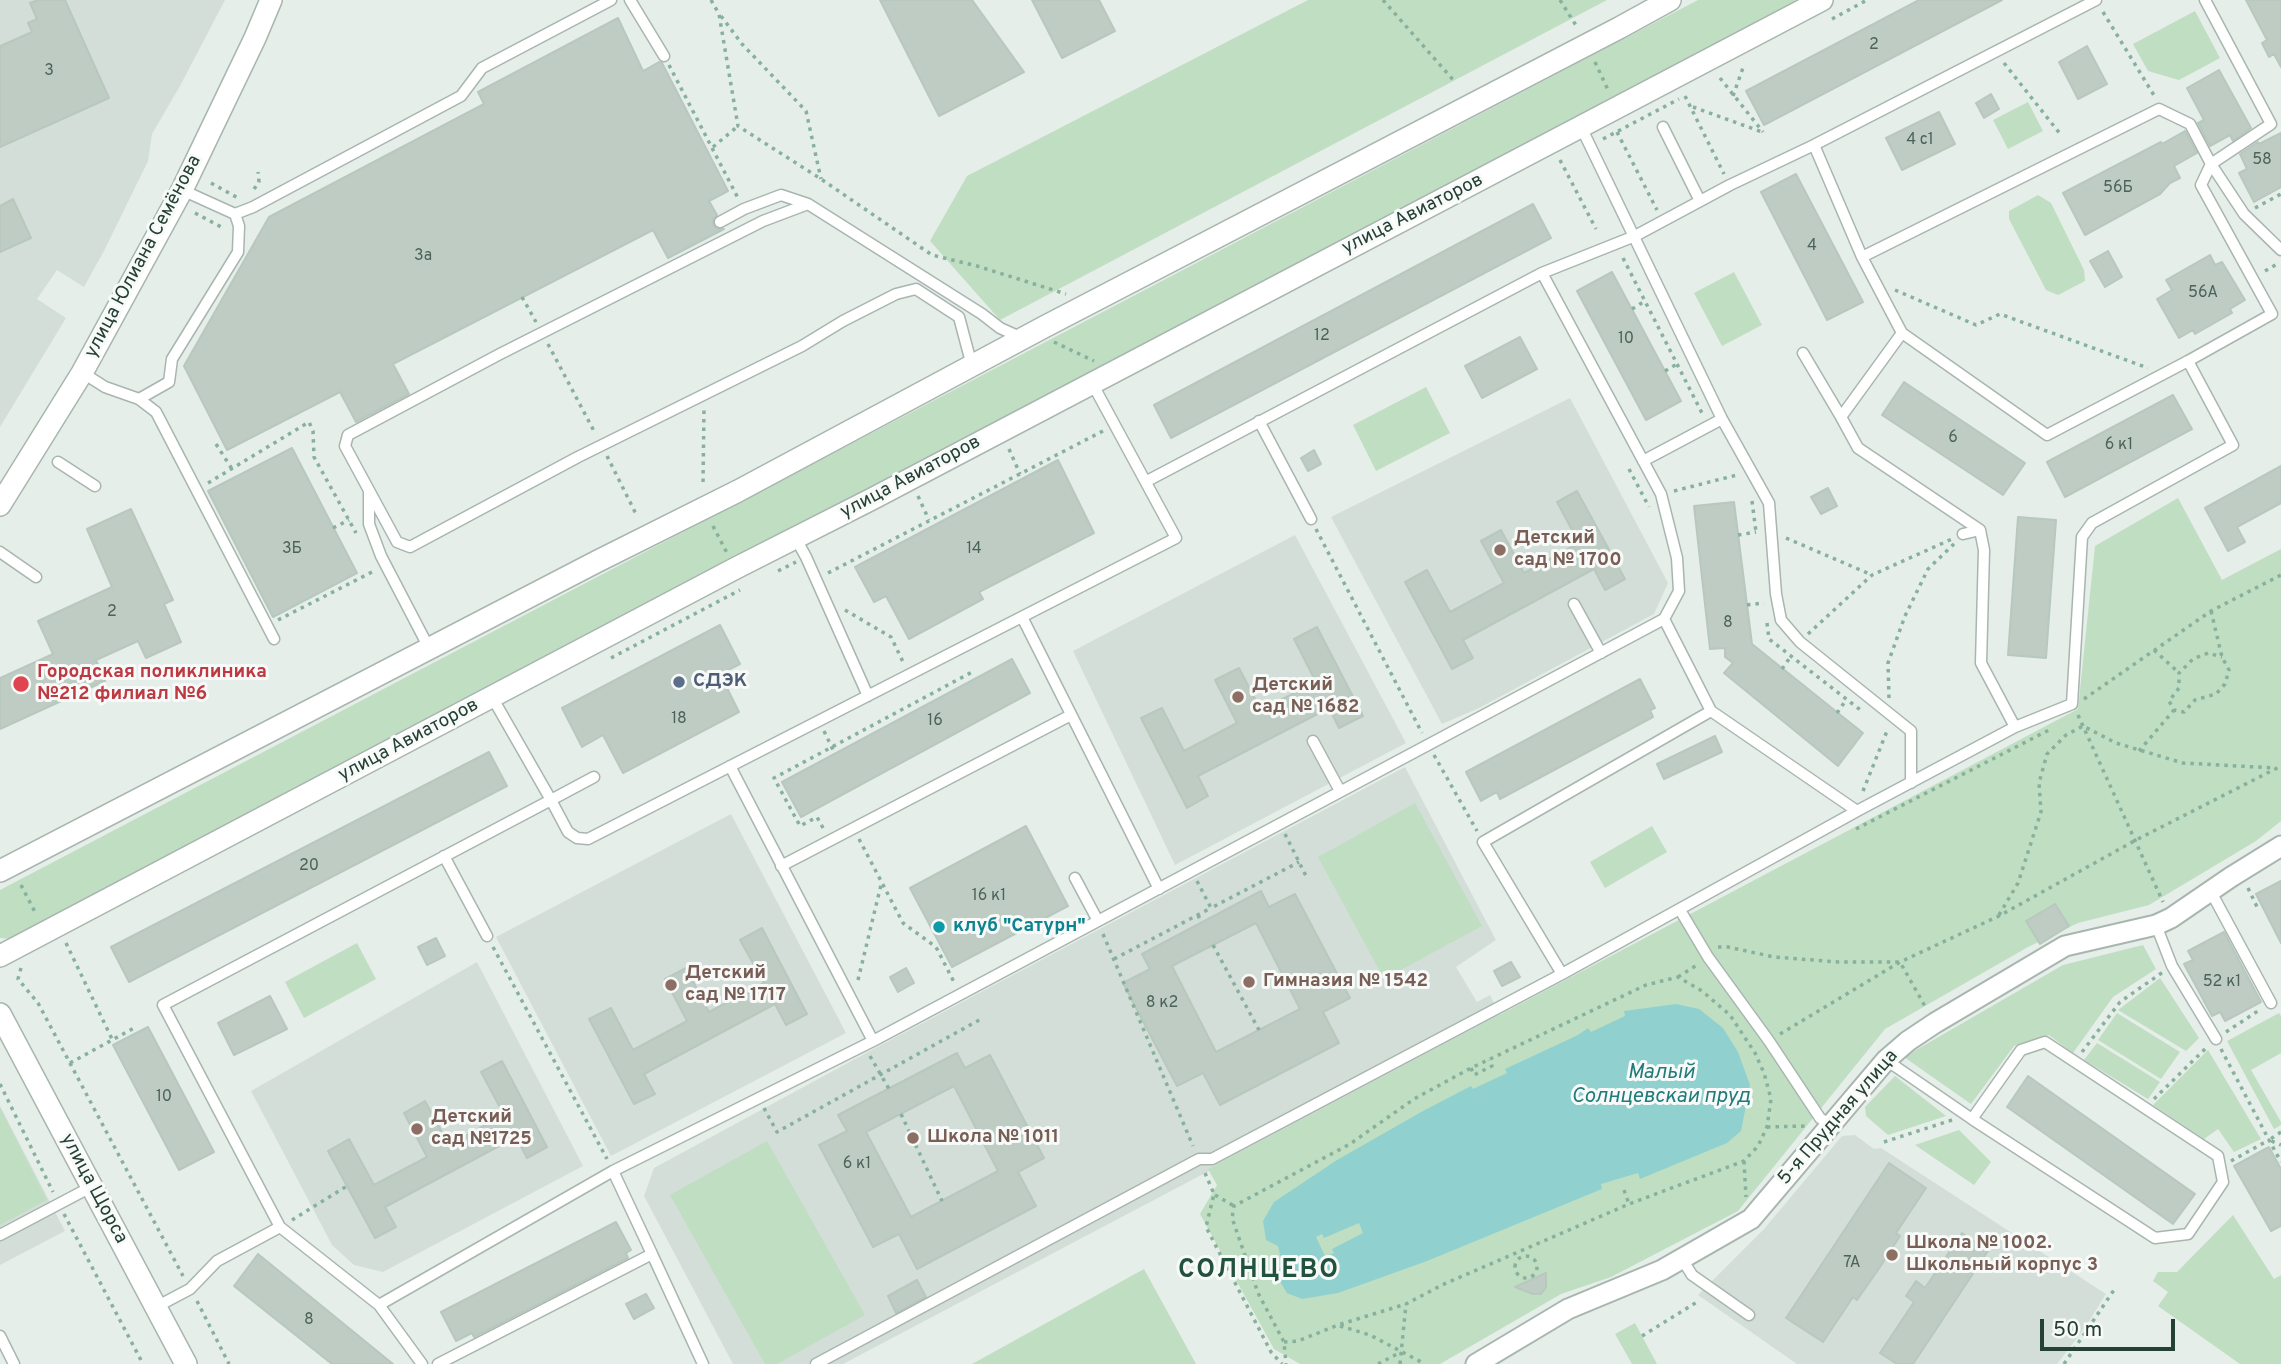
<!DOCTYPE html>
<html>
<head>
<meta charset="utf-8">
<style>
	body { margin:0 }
	#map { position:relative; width:2281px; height:1364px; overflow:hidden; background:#e6eee9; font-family:Overpass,sans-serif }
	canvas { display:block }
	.scale { position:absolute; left:2040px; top:1319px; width:135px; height:32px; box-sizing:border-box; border:4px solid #254034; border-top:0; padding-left:9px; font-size:21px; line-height:24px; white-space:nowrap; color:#254034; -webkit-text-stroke:5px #f7faf8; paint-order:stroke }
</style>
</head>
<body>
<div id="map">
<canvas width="2281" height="1364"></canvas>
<div class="scale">50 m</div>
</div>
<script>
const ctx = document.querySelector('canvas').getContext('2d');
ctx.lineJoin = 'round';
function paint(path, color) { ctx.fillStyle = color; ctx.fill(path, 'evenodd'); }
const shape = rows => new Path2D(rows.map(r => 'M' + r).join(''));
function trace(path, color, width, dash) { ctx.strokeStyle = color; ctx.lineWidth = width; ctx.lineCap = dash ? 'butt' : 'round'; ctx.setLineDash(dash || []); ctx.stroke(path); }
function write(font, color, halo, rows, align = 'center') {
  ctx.font = font + ' Overpass,sans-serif'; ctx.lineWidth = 6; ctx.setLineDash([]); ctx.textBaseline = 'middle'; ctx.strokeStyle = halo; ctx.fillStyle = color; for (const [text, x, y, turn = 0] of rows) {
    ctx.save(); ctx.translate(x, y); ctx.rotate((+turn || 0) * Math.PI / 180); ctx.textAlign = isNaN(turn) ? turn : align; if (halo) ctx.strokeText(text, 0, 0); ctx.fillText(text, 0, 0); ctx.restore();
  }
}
paint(shape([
	[0,0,225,0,180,86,152,134,148,161,104,251,84,287,57,270,37,299,66,318,0,427],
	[1570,398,1668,583,1654,614,1479,708,1442,724,1331,517],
	[1295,535,1406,743,1175,865,1073,651],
	[1405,767,1496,940,1456,967,1477,1002,1490,995,1501,1017,843,1364,733,1364,644,1196,654,1168,868,1052],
	[731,814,846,1033,611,1156,496,937],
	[477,962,583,1166,383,1272,354,1265,332,1245,251,1091],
	[0,1106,65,1231,0,1265],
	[1855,1135,1874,1149,1881,1148,2106,1294,2084,1329,2057,1364,1797,1364,1698,1295,1764,1229,1842,1136]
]), '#d4ded8');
paint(shape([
	[1308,0,1607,0,1000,320,930,241,967,176],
	[1698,0,1795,0,1790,7,11,939,0,938,0,890],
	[2195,11,2220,58,2179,80,2148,71,2133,44],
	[2028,102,2043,131,2008,149,1993,120],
	[2038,195,2051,203,2084,270,2085,281,2058,295,2046,290,2009,219,2009,211],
	[1734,272,1762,325,1722,346,1694,293],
	[1426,387,1450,433,1376,471,1353,425],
	[2178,498,2222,580,2281,549,2281,821,2256,841,2149,905,2078,923,2028,947,1885,1029,1738,1211,1611,1277,1561,1294,1440,1364,1300,1364,1274,1349,1200,1214,1217,1185,1208,1169,2078,709,2095,546],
	[1415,803,1482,926,1384,979,1318,857],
	[1652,826,1667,852,1605,888,1590,862],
	[357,943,376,979,304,1018,285,982],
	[2143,945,2156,969,2113,997,2073,1053,2049,1035,2014,1046,1971,1104,1904,1057,2063,965],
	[2160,978,2199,1038,2186,1051,2118,1010],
	[2117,1013,2180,1052,2161,1079,2098,1040],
	[2279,1013,2281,1016,2281,1053,2251,1070,2281,1122,2281,1125,2274,1129,2227,1041],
	[2097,1043,2160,1082,2148,1099,2084,1060],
	[2208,1050,2261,1139,2234,1152,2218,1129,2204,1139,2153,1105],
	[1895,1076,1946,1116,1888,1135,1866,1116,1865,1107],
	[0,1107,47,1200,0,1225],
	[1959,1130,1991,1162,1974,1185,1915,1145],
	[767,1141,865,1315,777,1364,765,1364,670,1195],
	[2233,1215,2274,1279,2281,1275,2281,1364,2240,1364,2158,1306,2168,1292,2153,1281,2158,1272,2177,1272],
	[1144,1269,1196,1364,972,1364],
	[1635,1323,1642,1336,1657,1364,1632,1364,1615,1334]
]), '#c0dec2');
paint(shape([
	[1676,1004,1699,1009,1723,1028,1738,1052,1750,1085,1741,1131,1727,1143,1640,1179,1638,1173,1601,1184,1602,1189,1427,1261,1338,1293,1302,1299,1287,1293,1276,1275,1282,1264,1278,1246,1266,1240,1263,1221,1274,1202,1337,1160,1423,1111,1471,1086,1473,1089,1507,1073,1505,1069,1578,1035,1588,1028,1591,1032,1625,1016,1624,1011],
	[1359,1223,1363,1233,1332,1249,1334,1253,1325,1256,1316,1237,1322,1234,1324,1238]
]), '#90d1cf');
const building = shape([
	[38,0,65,0,109,98,0,147,0,46,32,32,28,23,37,19,30,3,38,0],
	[880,0,972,0,1024,72,939,116,880,0],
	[1032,0,1099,0,1115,31,1062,58,1032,0],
	[1919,0,2002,0,1764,125,1746,91,1919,0],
	[2246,0,2281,0,2281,67,2274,54,2269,57,2262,43,2267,40,2246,0],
	[618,18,643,71,659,62,662,63,728,191,709,201,717,215,713,219,713,225,717,229,724,229,668,258,653,230,393,364,409,394,356,422,340,392,227,450,184,366,269,217,484,104,478,92,618,18],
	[2087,46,2107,84,2078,99,2059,62,2087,46],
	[2219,70,2251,128,2233,141,2230,135,2210,146,2198,123,2204,120,2187,88,2219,70],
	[1991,94,1999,109,1984,118,1976,103,1991,94],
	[1939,112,1955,144,1902,170,1886,138,1939,112],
	[2185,131,2197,153,2174,166,2180,178,2170,183,2160,194,2085,235,2063,193,2161,142,2162,144,2185,131],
	[2281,133,2281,187,2254,202,2239,173,2247,169,2240,154,2258,142,2259,144,2281,133],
	[1796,174,1863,302,1827,320,1761,192,1796,174],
	[13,199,31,238,0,252,0,206,13,199],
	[1533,204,1551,238,1171,438,1154,405,1533,204],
	[2108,251,2122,277,2105,287,2090,261,2108,251],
	[2210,255,2215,265,2222,262,2245,300,2230,309,2232,313,2195,334,2193,330,2179,338,2157,299,2172,290,2166,280,2210,255],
	[1612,272,1681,401,1646,420,1577,291,1612,272],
	[1520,337,1537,369,1482,398,1465,366,1520,337],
	[1904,382,2025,463,2003,495,1882,415,1904,382],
	[2173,395,2192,429,2065,497,2047,462,2173,395],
	[292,448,357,573,273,617,208,491,292,448],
	[1314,450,1321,464,1308,471,1301,458,1314,450],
	[1058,460,1094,533,979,592,983,599,909,639,886,596,874,602,855,567,1058,460],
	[2281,466,2281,503,2237,527,2245,542,2228,551,2205,508,2281,466],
	[1828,488,1837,506,1821,514,1811,497,1828,488],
	[1577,491,1625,579,1605,590,1594,569,1463,640,1473,658,1452,669,1405,582,1427,570,1450,612,1504,583,1481,541,1501,530,1524,573,1579,543,1557,502,1577,491],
	[1734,502,1752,644,1863,733,1838,766,1724,673,1733,663,1725,657,1725,648,1710,649,1694,506,1734,502],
	[131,509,173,600,164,604,181,642,146,658,138,641,96,660,105,681,0,729,0,678,53,654,38,621,112,587,87,529,131,509],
	[2018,517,2056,520,2046,658,2008,655,2018,517],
	[720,625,740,664,720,674,739,712,623,773,603,735,582,747,562,708,720,625],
	[1317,627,1363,716,1339,728,1329,708,1198,776,1208,796,1187,808,1141,718,1162,708,1184,751,1237,723,1215,680,1239,668,1261,710,1316,682,1294,639,1317,627],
	[1012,659,1030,693,801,817,782,782,1012,659],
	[1640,679,1655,708,1650,710,1653,717,1500,799,1497,792,1481,801,1466,772,1640,679],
	[1715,736,1722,752,1664,779,1657,764,1715,736],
	[489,752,507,786,129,982,111,947,489,752],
	[1026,826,1068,906,952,967,910,888,1026,826],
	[2281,881,2281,943,2256,894,2281,881],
	[1261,891,1269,907,1295,894,1350,998,1323,1012,1339,1043,1220,1105,1203,1073,1177,1086,1123,983,1150,969,1142,954,1261,891],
	[1256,923,1300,1009,1216,1052,1172,966,1256,923],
	[2055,904,2069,926,2040,944,2026,921,2055,904],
	[762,928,807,1014,786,1025,775,1004,644,1074,655,1094,634,1104,589,1019,611,1008,633,1050,687,1021,665,979,686,968,709,1012,764,983,740,940,762,928],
	[2224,932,2261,1002,2225,1021,2220,1012,2212,1016,2184,964,2193,960,2188,951,2224,932],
	[436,938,445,956,427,965,418,947,436,938],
	[1511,962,1520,977,1502,986,1494,971,1511,962],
	[906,968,914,983,898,992,890,977,906,968],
	[270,996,287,1029,234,1055,218,1023,270,996],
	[148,1027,214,1152,179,1170,113,1045,148,1027],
	[957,1053,965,1068,990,1055,1044,1158,1018,1172,1036,1206,917,1269,899,1234,873,1247,819,1145,847,1131,838,1115,957,1053],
	[954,1086,998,1171,911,1217,866,1132,954,1086],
	[502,1061,547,1147,527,1158,516,1137,385,1207,396,1227,375,1238,328,1151,349,1139,374,1185,427,1157,404,1113,425,1101,449,1145,504,1115,481,1072,502,1061],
	[2028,1076,2195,1194,2173,1224,2007,1107,2028,1076],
	[2269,1147,2281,1169,2281,1226,2271,1231,2234,1166,2269,1147],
	[1889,1163,1926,1188,1896,1233,1900,1236,1878,1270,1857,1300,1853,1297,1823,1342,1786,1318,1889,1163],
	[616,1222,631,1250,626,1253,628,1258,474,1337,472,1333,456,1341,441,1312,616,1222],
	[1962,1233,1988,1251,1913,1364,1897,1364,1880,1353,1914,1302,1906,1296,1916,1281,1925,1288,1962,1233],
	[258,1254,393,1364,332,1364,234,1286,258,1254],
	[1546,1273,1546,1287,1541,1294,1533,1294,1515,1287,1546,1273],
	[917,1280,926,1297,896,1313,888,1296,917,1280],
	[646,1294,654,1308,634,1319,626,1304,646,1294]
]);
paint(building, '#beccc4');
trace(building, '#b8c8be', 2);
const service = shape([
	[630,0,664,56],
	[2205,0,2271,124,2211,164,2244,214,2281,250],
	[1581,127,1722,419,1643,461],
	[1663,127,1700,201],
	[1814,145,1862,257,1902,333,2047,435,2188,361,2233,445,2092,523,2082,537,2072,704,2015,727,1857,811],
	[182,190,235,214,253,207,461,96,482,68,611,0],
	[808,204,763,221,500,354,348,435,345,446,397,542,410,547,578,457,802,346,843,321,896,294,916,289,959,317,972,366],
	[720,222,744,209,781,195,808,204,982,314,1000,328,1020,337],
	[1862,257,2159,109,2190,124,2211,164,2201,185,2272,314,2188,361],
	[1542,273,1635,236,1730,185,1814,145,2096,0],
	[1902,333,1841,417,1858,448,1980,530,1984,550,1981,663,2015,727],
	[1803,353,1841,417],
	[83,373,105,387,139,399,156,412,274,639],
	[139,399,169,382,172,359,238,252,239,226,235,214],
	[1722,419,1769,503,1776,594,1781,620,1800,642,1911,731,1911,783],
	[1259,421,1311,519],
	[58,462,95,486],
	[369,492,369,524,381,556,429,648],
	[1963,534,1980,530],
	[795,537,806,557,868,696],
	[0,552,36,577],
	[1574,604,1601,653],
	[1022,617,1159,889],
	[1313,741,1340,791],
	[730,766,873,1041],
	[594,777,551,800,568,832,577,838,588,839,1176,538,1092,383],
	[444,856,487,936],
	[781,866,1071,715],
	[1075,878,1098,921],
	[2210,890,2271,1003],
	[1680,910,1708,957,1769,1041,1820,1118,1831,1126],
	[2156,925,2172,966,2216,1039],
	[1562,974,1857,811,1711,711],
	[1886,1060,1972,1119,2155,1238,2188,1234,2223,1182,2218,1156,2045,1042,2021,1050,1972,1119],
	[280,1227,379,1305,422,1364],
	[0,1235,91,1187],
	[652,1254,703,1364],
	[1682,1259,1692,1275,1749,1315],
	[379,1305,613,1171,873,1041,1664,619,1679,591,1677,558,1661,494,1542,273,1147,481],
	[156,1307,190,1289,217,1261,280,1227,163,1005,551,800,492,697],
	[0,1336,14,1364],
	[438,1364,652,1254,613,1171],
	[816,1364,1199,1159,1212,1159,1562,974,1483,842,1711,711,1664,619]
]);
const minor = shape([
	[1476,1364,1568,1309,1662,1270,1751,1219,1886,1060,1908,1041,1935,1023,2065,946,2156,925,2171,918,2231,877,2281,846]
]);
const tertiary = shape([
	[0,505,82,373,182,190,255,38,271,0],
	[0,871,598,561,738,491,1044,327,1619,28,1670,0],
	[0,956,736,568,872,499,1822,0],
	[0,1014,186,1364]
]);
trace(service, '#a8b6af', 13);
trace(minor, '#a8b6af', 23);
trace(tertiary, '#a8b6af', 24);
trace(shape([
	[711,0,719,14,738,126,821,179,932,255,977,266,1066,294],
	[1383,0,1455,82],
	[1560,0,1577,27],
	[2103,12,2155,97],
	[721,16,742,44,806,111,821,179],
	[1832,19,1867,0],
	[1595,62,1608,90],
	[2004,63,2061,135],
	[669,65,738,198],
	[1720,78,1763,132],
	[1685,96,1724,174],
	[1733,96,1744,65],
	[1693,107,1765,133],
	[1617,132,1657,210],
	[1603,139,1679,99],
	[713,147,738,126],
	[1560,160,1596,229],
	[211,183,238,198],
	[254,189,259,182,258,172],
	[2255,208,2281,194],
	[195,213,225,229],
	[1623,258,1703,415],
	[2265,271,2279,263],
	[1895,290,1976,325,2000,314,2148,368],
	[522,297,536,322],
	[1632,309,1645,301],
	[1054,342,1094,361],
	[548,344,595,433],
	[1665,371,1677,364],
	[216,444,232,469],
	[1009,449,1020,474],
	[607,456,637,516],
	[1629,469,1649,507],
	[703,482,704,410],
	[208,483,309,422,313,431,314,457,356,533],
	[1674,491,1737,475],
	[918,496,929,520],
	[1752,501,1756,532],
	[713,526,727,553],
	[333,528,349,520],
	[1316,529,1422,733],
	[1738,535,1756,532],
	[1786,538,1872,575],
	[778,571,796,562],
	[828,573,1103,431],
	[1747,605,1764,603],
	[845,610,891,637,904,664],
	[2211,611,2222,657,2229,670,2225,684,2216,694,2195,700,2184,712,2174,710,2169,701,2179,688,2179,673,2193,659,2208,653,2222,657],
	[278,620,374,571],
	[1767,623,1769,639,1863,712],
	[1808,634,1872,575,1952,539],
	[2154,650,2179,673],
	[611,658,740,590],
	[1782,669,1791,656],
	[1889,698,1888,663,1905,616,1928,569,1955,543],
	[2084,699,2211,611,2281,575],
	[1837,713,1846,700],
	[2078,715,2163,902],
	[824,731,835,754],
	[2139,751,2174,710],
	[1434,755,1477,831],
	[1863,791,1887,731],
	[823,828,817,817,800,826,774,778,974,671],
	[1856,829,2051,729],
	[1285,834,1307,878],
	[859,839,903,923,936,947,955,984],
	[1197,881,1211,908,1299,862],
	[21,885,35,912],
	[2248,888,2258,909],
	[1198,915,1201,922],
	[1999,915,2018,883,2041,812,2039,783,2047,754,2066,735,2083,726,2116,743,2183,763,2275,768],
	[1103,934,1193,1146],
	[66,943,112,1039],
	[1213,945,1259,1030],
	[493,947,607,1159],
	[1718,947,1728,947,1774,957,1838,962,1900,962,1926,1008],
	[1114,959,1211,908],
	[21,968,18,979,38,1003,183,1276],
	[1678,977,1697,965],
	[858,980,881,885],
	[2226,1032,2261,1009],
	[1780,1034,1900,962,1999,916,2136,840,2281,766],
	[2221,1049,2269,1140],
	[2082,1052,2120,1002,2163,972],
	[870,1056,889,1089],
	[70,1063,134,1028],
	[1471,1068,1474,1075,1492,1066,1489,1060],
	[0,1084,53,1192],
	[2154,1099,2206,1048],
	[764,1108,777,1132,981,1019],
	[901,1114,942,1201],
	[1767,1127,1807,1126],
	[2281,1132,2269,1140,2281,1145],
	[1884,1142,1952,1120],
	[1744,1161,1746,1197],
	[2231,1161,2269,1140,2281,1162],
	[1205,1173,1214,1194,1206,1227,1271,1352,1282,1364],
	[1624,1190,1629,1204],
	[1215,1195,1234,1206],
	[64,1214,143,1364],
	[292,1220,347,1186],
	'1515 1267a11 11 0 1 1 22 0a11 11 0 1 1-22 0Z',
	[1234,1277,1263,1263],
	[197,1301,229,1364],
	[1340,1326,1370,1335,1425,1364],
	[1642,1336,1697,1302],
	[1284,1342,1298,1341,1338,1325,1406,1304,1442,1285,1629,1204,1744,1161,1758,1146,1767,1127,1771,1099,1764,1073,1755,1053,1730,1015,1702,991,1678,977,1646,985,1471,1068,1414,1099,1350,1144,1234,1206,1232,1218,1258,1293,1284,1342,1286,1364],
	[1378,1364,1401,1352],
	[1400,1364,1406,1304],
	[2064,1364,2116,1287]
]), '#87b19c', 3.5, [3.5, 5]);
trace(service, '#fff', 10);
trace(minor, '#fff', 19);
trace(tertiary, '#fff', 21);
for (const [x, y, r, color] of [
	[1500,550,7,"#8d6e63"],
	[679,682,7,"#5c6f8a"],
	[21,684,9,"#e0444e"],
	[1238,697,7,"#8d6e63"],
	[939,927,7,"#0f9aa8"],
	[1249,982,7,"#8d6e63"],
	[671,985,7,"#8d6e63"],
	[417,1129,7,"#8d6e63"],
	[913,1138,7,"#8d6e63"],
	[1892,1255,7,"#8d6e63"]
]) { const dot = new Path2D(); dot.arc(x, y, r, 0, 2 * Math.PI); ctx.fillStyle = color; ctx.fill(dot); trace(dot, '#f7faf8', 2.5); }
write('16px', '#4b6358', null, [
	["2",1874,46],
	["3",49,72],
	["4 с1",1920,141],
	["58",2262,161],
	["56Б",2118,189],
	["4",1812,247],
	["3а",423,257],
	["56А",2203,294],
	["12",1322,337],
	["10",1626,340],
	["6",1953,439],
	["6 к1",2119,446],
	["3Б",292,550],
	["14",974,550],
	["2",112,613],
	["8",1728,624],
	["18",679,720],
	["16",935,722],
	["20",309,867],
	["16 к1",989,897],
	["52 к1",2222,983],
	["8 к2",1162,1004],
	["10",164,1098],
	["6 к1",857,1165],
	["7А",1852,1264],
	["8",309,1321]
]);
write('19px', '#254034', '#f7faf8', [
	["улица Авиаторов",1413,215,-27],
	["улица Юлиана Семёнова",144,257,-62],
	["улица Авиаторов",911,478,-28],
	["улица Авиаторов",409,741,-28],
	["5-я Прудная улица",1839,1118,-49],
	["улица Щорса",93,1189,62]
]);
write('bold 19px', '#785e54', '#f7faf8', [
	["Детский",1514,539],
	["сад № 1700",1514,561],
	["Детский",1252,686],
	["сад № 1682",1252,708],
	["Детский",685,974],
	["сад № 1717",685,996],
	["Гимназия № 1542",1263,982],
	["Детский",431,1118],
	["сад №1725",431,1140],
	["Школа № 1011",927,1138],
	["Школа № 1002.",1906,1244],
	["Школьный корпус 3",1906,1266]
], 'left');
write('bold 19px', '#be3a42', '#f7faf8', [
	["Городская поликлиника",37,673],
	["№212 филиал №6",37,695]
], 'left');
write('bold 19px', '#4e5e75', '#f7faf8', [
	["СДЭК",693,682]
], 'left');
write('bold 19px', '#0d838f', '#f7faf8', [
	["клуб \"Сатурн\"",953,927]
], 'left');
write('italic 21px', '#207b79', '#f7faf8', [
	["Малый",1661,1074],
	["Солнцевскаи пруд",1661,1098]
]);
ctx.letterSpacing = '2px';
write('bold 26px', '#21523d', '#f7faf8', [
	["СОЛНЦЕВО",1259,1272]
]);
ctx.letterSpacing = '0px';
</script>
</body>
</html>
